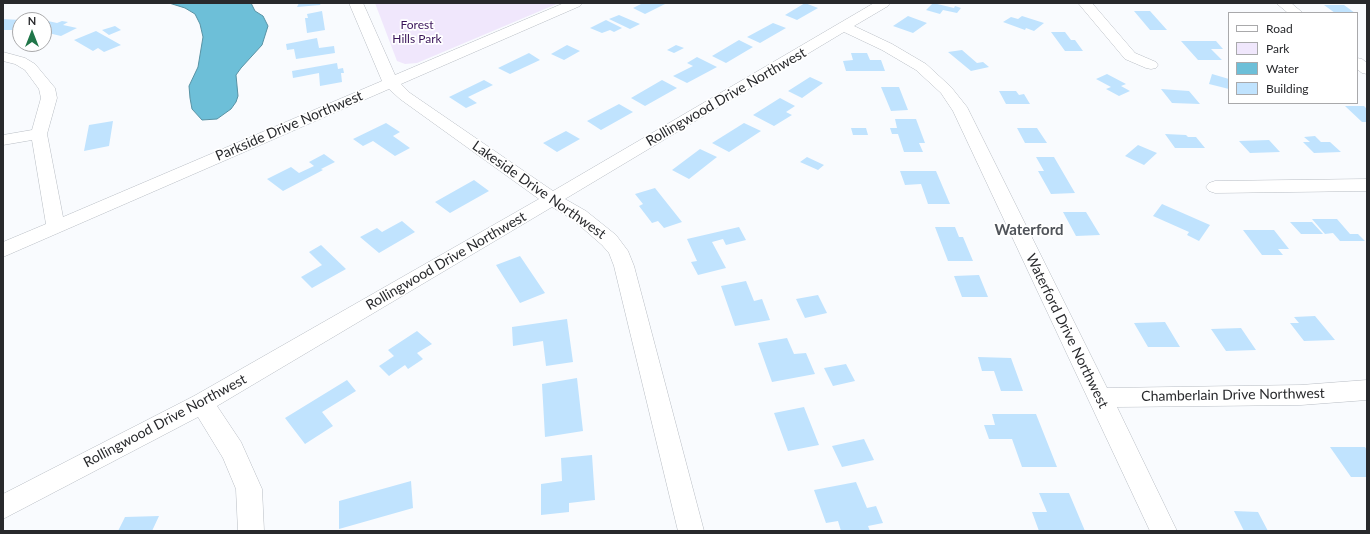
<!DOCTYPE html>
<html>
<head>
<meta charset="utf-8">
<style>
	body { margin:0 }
	#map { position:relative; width:1370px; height:534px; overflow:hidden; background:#f9fbfe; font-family:Lato,sans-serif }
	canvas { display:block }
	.frame { position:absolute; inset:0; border:4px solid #28292c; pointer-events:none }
	.legend { position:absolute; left:1228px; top:12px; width:130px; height:92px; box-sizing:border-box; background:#fff; border:1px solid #a9a9ab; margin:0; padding:5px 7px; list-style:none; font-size:12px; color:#28292c }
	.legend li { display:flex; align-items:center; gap:8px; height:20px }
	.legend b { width:20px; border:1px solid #a9a9ab }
	.north { position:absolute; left:12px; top:12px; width:40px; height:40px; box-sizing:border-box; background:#fff; border:1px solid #a9a9ab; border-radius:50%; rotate:0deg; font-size:11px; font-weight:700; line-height:16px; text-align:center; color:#28292c }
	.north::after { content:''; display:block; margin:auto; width:14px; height:18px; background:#207649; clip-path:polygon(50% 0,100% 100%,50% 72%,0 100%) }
</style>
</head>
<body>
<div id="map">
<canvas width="1370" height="534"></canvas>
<div class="frame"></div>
<ul class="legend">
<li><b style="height:5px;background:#fff"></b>Road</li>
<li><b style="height:11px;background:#f0e7fc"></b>Park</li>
<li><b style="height:11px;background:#6dbfd8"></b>Water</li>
<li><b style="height:11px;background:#c0e3fe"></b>Building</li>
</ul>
<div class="north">N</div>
</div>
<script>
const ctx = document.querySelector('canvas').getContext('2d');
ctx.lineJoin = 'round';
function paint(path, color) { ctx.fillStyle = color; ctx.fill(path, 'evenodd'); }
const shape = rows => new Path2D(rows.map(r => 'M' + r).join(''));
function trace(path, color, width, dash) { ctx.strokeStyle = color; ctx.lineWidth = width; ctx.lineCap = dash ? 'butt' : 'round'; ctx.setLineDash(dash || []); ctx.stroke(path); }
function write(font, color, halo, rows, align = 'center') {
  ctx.font = font + ' Lato,sans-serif'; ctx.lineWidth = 3.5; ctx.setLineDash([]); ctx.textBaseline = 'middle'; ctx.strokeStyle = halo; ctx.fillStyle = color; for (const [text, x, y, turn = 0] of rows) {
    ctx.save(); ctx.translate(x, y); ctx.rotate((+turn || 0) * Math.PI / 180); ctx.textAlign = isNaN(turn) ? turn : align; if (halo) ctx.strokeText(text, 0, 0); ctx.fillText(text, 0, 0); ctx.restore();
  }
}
paint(shape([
	[375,3,559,3,417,63,405,64,397,61]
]), '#f0e7fc');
const water = shape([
	[169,3,251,3,255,11,263,16,268,26,262,45,241,68,236,75,238,96,236,102,231,109,217,119,202,120,192,109,190,98,189,86,198,67,203,37,200,24,195,14,185,8,169,3]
]);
paint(water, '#6dbfd8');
trace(water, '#5892a4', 1);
paint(shape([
	[299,3,321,3,320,5,297,7],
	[643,3,667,3,645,14,633,8],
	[805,3,818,8,797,20,785,15],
	[933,3,954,8,955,6,961,8,957,13,943,10,940,14,926,10],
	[1324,5,1344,5,1355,13,1335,13],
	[322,11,325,30,307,33,305,18,308,18,307,14],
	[1134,11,1150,11,1167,30,1150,30],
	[619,15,640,24,630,29,609,19],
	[908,16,927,23,913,33,893,26],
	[1022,16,1044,23,1034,31,1026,28,1025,30,1003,22,1011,17,1018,19],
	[3,19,20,20,20,25,12,30,3,30],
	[606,20,622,28,614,32,610,30,602,33,590,28],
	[48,21,57,23,62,21,68,22,63,25,77,28,61,36,44,32,44,23],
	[773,23,786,28,760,43,747,37],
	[115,26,121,30,109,35,102,30],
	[96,31,121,45,104,52,98,48,93,51,74,40],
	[1051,32,1065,32,1071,40,1075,40,1083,51,1065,51],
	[317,38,319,48,334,46,335,53,296,59,294,49,287,50,286,44],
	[739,40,753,47,726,63,712,56],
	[1181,41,1216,41,1223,49,1211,49,1222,60,1198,60],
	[567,45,580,51,564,60,551,54],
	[676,45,684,48,674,53,667,50],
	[962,50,977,63,983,62,989,67,971,71,948,52],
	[529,53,540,60,510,74,498,68],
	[851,53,867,53,870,60,881,60,885,71,846,71,843,61,853,60],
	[697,57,717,67,687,83,673,76,693,66,687,63],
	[337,63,338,69,343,68,344,73,341,73,342,82,320,86,319,73,293,78,292,71],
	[1107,74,1126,84,1121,86,1130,91,1119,96,1106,89,1111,87,1096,79],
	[1212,74,1229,79,1229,89,1209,84],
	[810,77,823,83,802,98,788,91],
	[484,80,493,85,468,97,477,103,466,108,449,97],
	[662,80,677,88,645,106,631,98],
	[881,87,899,87,908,110,891,111],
	[1161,89,1189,91,1200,104,1172,103],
	[999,91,1016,91,1019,95,1024,94,1030,104,1006,104],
	[780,98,795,106,786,112,792,115,774,126,753,115],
	[619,104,633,112,601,130,587,121],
	[1345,106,1364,106,1367,109,1367,122,1362,122],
	[895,119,916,119,925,143,919,143,923,152,904,152,898,134,892,134,890,128,897,128],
	[113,121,109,146,84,151,89,125],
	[386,123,400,132,393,136,410,148,395,156,373,141,363,146,353,139],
	[744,123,761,131,729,152,712,143],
	[851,128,866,128,868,135,853,135],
	[1017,128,1037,128,1047,143,1025,143],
	[566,131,580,139,557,152,543,143],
	[1165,134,1186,135,1188,137,1196,137,1205,148,1175,148],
	[1315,136,1321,142,1330,142,1341,152,1314,153,1303,142,1310,142,1304,137],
	[1269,140,1280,152,1250,153,1239,141],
	[1138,145,1157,153,1144,165,1125,156],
	[700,149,717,157,689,179,672,170],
	[324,154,335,162,321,169,323,170,283,191,267,179,291,167,299,173,314,166,309,162],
	[807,157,824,165,818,170,800,162],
	[1036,157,1054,157,1075,193,1051,194,1038,171,1044,171],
	[900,171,936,171,950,204,928,204,921,184,905,185],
	[474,180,489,191,450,213,435,202],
	[655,188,682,222,664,228,658,221,652,223,639,206,643,204,635,194],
	[1162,204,1210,225,1199,241,1187,235,1189,232,1153,216],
	[1063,212,1086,212,1100,235,1076,236],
	[1312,219,1337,219,1350,234,1358,234,1365,241,1340,241,1333,233,1325,234],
	[402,221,415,232,379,253,360,237,377,228,382,232],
	[1290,222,1312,222,1323,234,1301,234],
	[739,227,746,240,726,245,723,239,712,242,726,268,698,275,691,262,697,261,687,239],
	[935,227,955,227,959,237,963,237,973,261,948,261],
	[1243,230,1274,230,1289,249,1278,249,1283,255,1262,255],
	[321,245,346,269,312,288,301,277,322,265,309,252],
	[520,256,545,293,520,303,496,265],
	[979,275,988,297,962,297,954,276],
	[746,281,754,301,762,299,770,320,735,326,721,286],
	[818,295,827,313,805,318,796,299],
	[1315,316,1335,340,1304,341,1290,323,1299,323,1294,317],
	[567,319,573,362,546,366,543,341,513,346,512,327],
	[1165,322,1180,347,1148,347,1134,323],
	[1241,328,1256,350,1226,351,1211,329],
	[417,331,432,344,417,353,423,359,408,369,405,365,389,376,379,366,394,356,388,350],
	[787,338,794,354,806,353,815,374,772,382,758,343],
	[978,357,1011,358,1023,391,1001,391,994,371,982,371],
	[846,364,855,381,833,386,824,368],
	[577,378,583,431,545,437,542,384],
	[347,380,356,391,322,412,333,426,305,444,285,418],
	[804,407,819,445,788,451,774,413],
	[992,414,1036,414,1057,467,1022,467,1012,439,989,439,984,425,995,425],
	[864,439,874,460,842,467,832,446],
	[1330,447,1365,447,1367,450,1367,477,1351,477],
	[592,455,595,500,569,503,569,512,541,515,541,484,562,481,561,458],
	[411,481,413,508,339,529,339,501],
	[856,482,867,508,876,506,883,523,868,526,870,531,841,531,838,521,826,523,814,490],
	[1039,493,1069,493,1085,531,1039,531,1032,512,1047,512],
	[1234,511,1258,512,1268,531,1244,531],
	[159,516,152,531,118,531,125,517]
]), '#c0e3fe');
const minor = shape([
	[349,3,363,3,395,75,564,3,582,3,580,6,401,84,410,93,553,191,874,3,890,3,888,6,854,26,892,44,926,64,951,87,967,107,1107,388,1301,385,1367,380,1367,400,1301,405,1117,407,1177,531,1150,531,953,111,941,93,916,70,882,50,844,32,565,199,586,211,616,235,628,251,634,266,704,531,678,531,614,266,609,253,602,245,572,219,552,207,217,406,241,442,262,489,264,531,238,531,236,489,223,458,198,417,3,519,3,494,194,396,539,199,400,99,389,89,3,257,3,242,46,224,32,140,3,145,3,135,32,130,41,98,39,89,25,70,15,64,3,61,3,52,25,58,35,64,55,88,57,98,47,134,63,217,382,81,349,3],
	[1078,3,1092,3,1135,53,1156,62,1158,65,1156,68,1151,69,1146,68,1125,59,1078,3],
	[1276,3,1291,3,1303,13,1288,13,1276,3],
	[1357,58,1362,59,1367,63,1367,74,1362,73,1357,69,1357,58],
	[1367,179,1367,191,1215,193,1209,191,1206,187,1209,183,1215,181,1367,179]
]);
trace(minor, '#b8bdc4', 1);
paint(minor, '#fff');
write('12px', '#3a155a', '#fff', [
	["Forest",417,25],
	["Hills Park",417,39]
]);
write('14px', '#28292c', '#fff', [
	["Rollingwood Drive Northwest",726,97,-30],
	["Parkside Drive Northwest",289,126,-23],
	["Lakeside Drive Northwest",539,190,35],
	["Rollingwood Drive Northwest",446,261,-30],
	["Waterford Drive Northwest",1067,331,64],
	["Chamberlain Drive Northwest",1233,395,-1],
	["Rollingwood Drive Northwest",165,421,-28]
]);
write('bold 15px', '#50545a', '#fff', [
	["Waterford",1029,230]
]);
</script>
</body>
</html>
